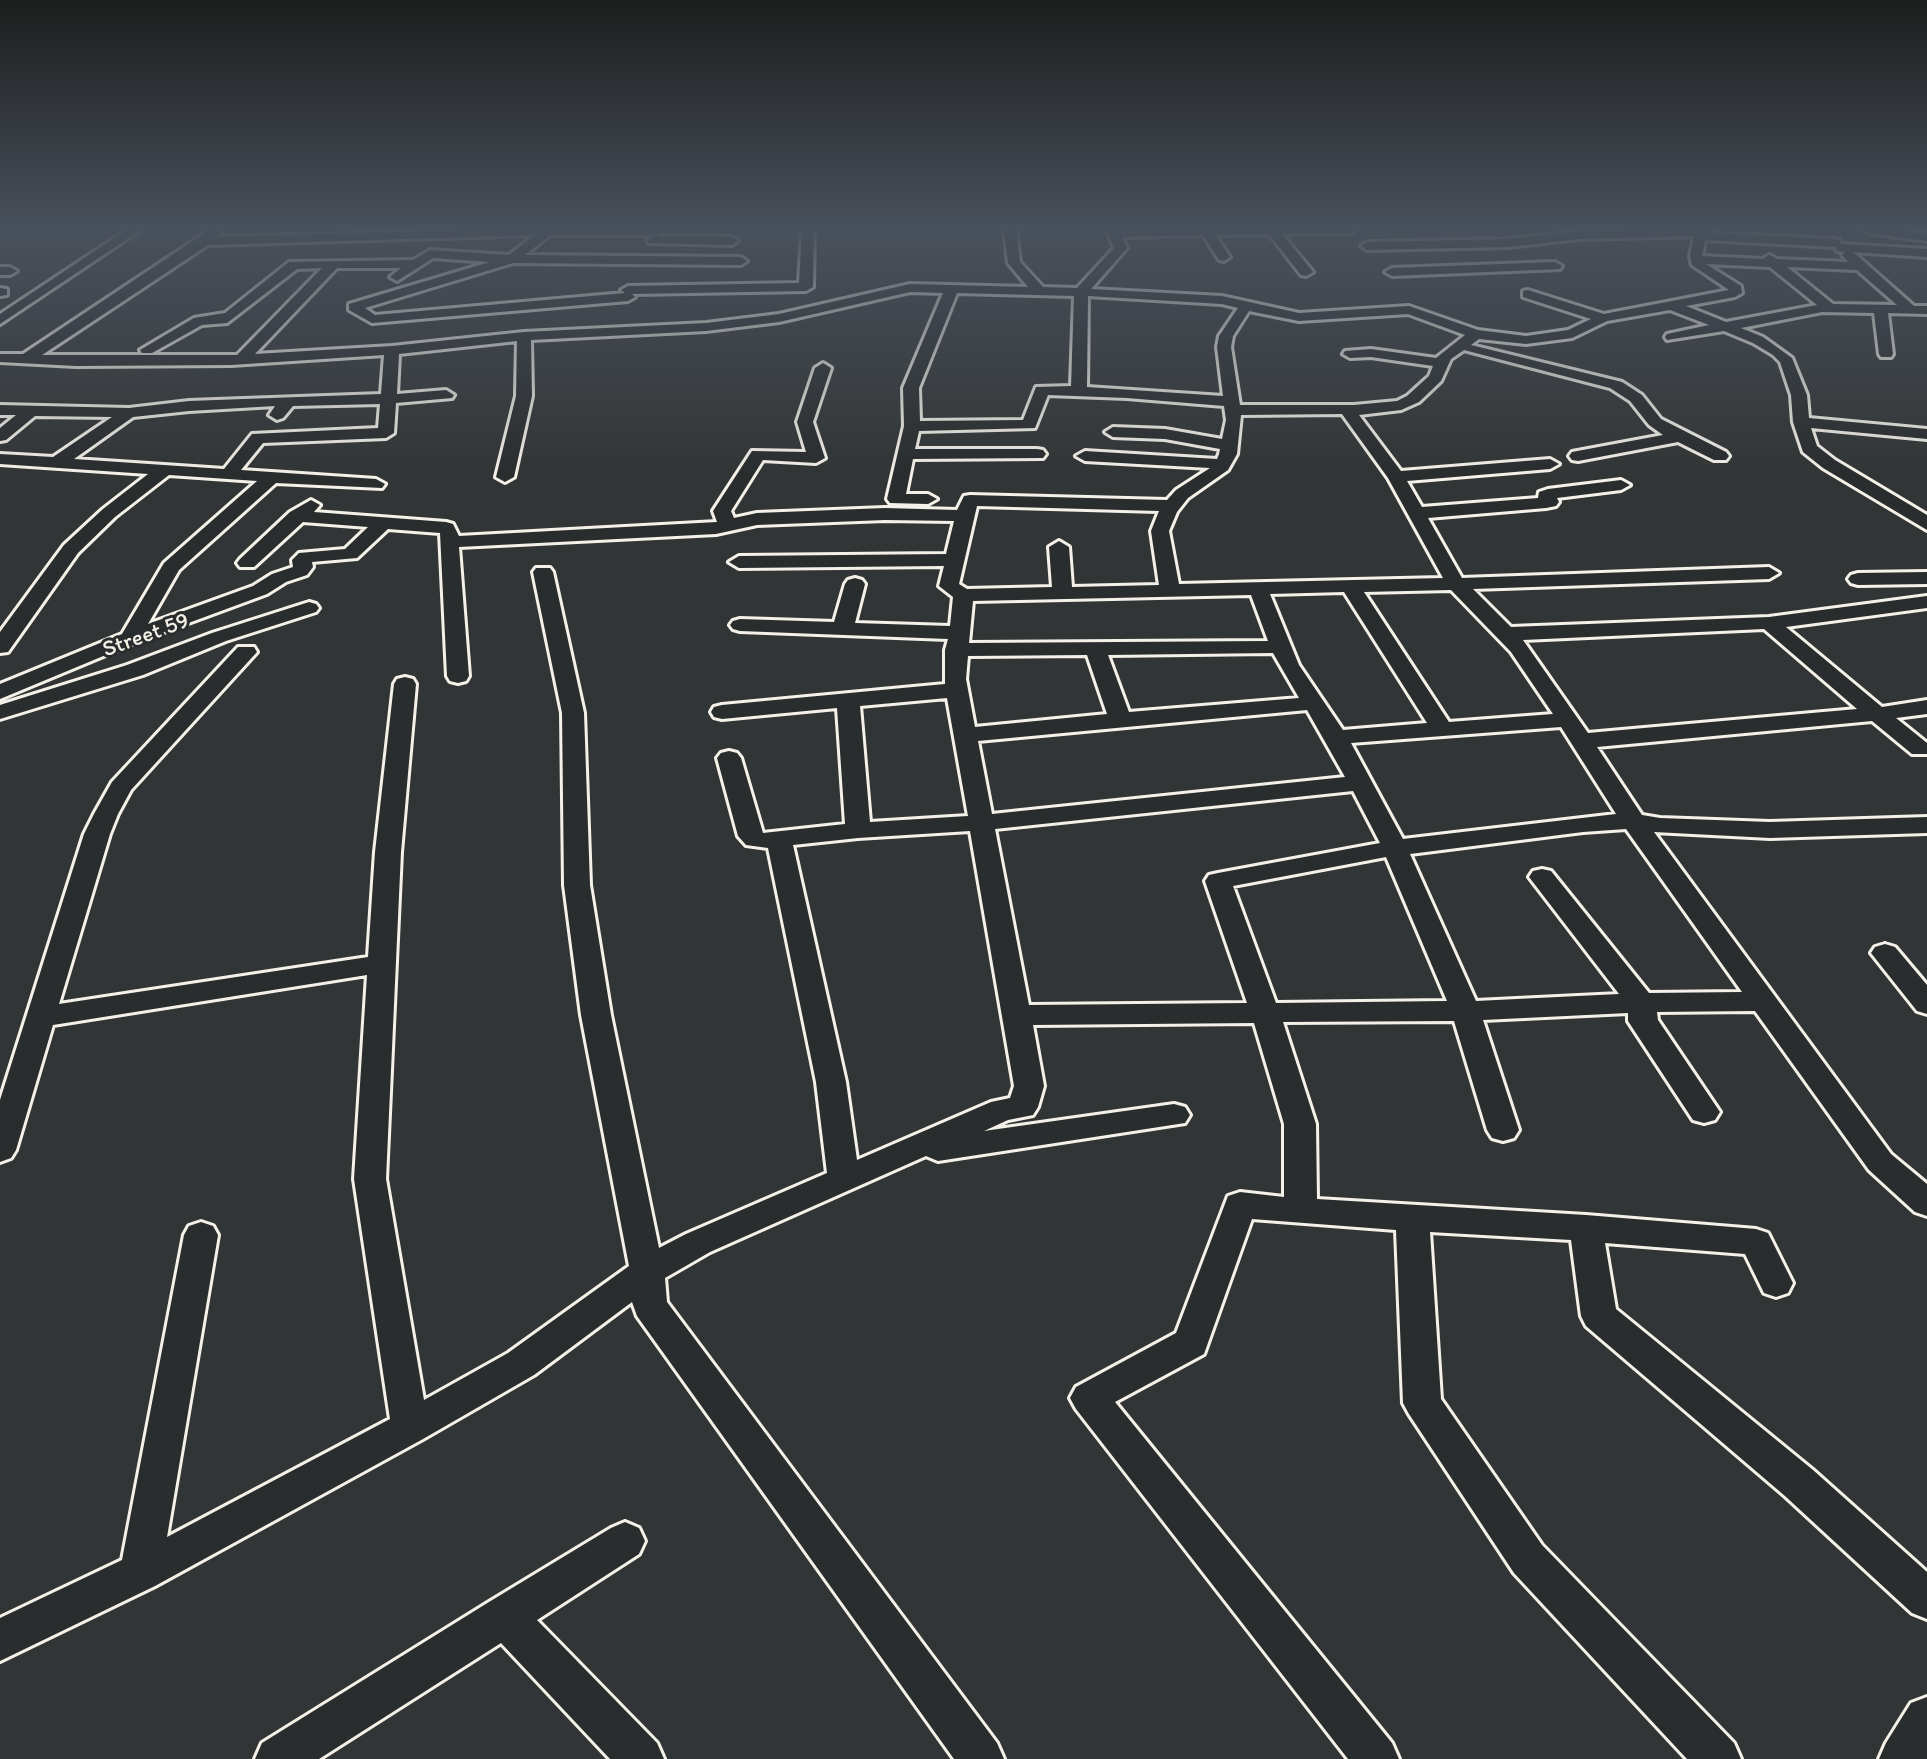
<!DOCTYPE html>
<html>
<head>
<meta charset="utf-8">
<style>
	body { margin:0 }
	canvas { display:block; background:#323535 }
</style>
</head>
<body>
<canvas width="1927" height="1759"></canvas>
<script>
const ctx = document.querySelector('canvas').getContext('2d');
ctx.lineJoin = 'round';
const shape = rows => new Path2D(rows.map(r => 'M' + r).join(''));
function trace(path, color, width, dash) { ctx.strokeStyle = color; ctx.lineWidth = width; ctx.lineCap = dash ? 'butt' : 'round'; ctx.setLineDash(dash || []); ctx.stroke(path); }
function paint(path, color) { ctx.fillStyle = color; ctx.fill(path, 'evenodd'); }
function write(font, color, halo, rows, align = 'center') {
  ctx.font = font + ' Itim,sans-serif'; ctx.lineWidth = 6; ctx.setLineDash([]); ctx.textBaseline = 'middle'; ctx.strokeStyle = halo; ctx.fillStyle = color; for (const [text, x, y, turn = 0] of rows) {
    ctx.save(); ctx.translate(x, y); ctx.rotate((+turn || 0) * Math.PI / 180); ctx.textAlign = isNaN(turn) ? turn : align; if (halo) ctx.strokeText(text, 0, 0); ctx.fillText(text, 0, 0); ctx.restore();
  }
}
const minor = shape([
	[128,229,142,229,0,324,0,314,128,229],
	[211,229,222,231,217,237,502,229,663,229,662,234,658,235,550,235,525,255,741,257,747,261,741,265,513,263,365,308,375,315,625,293,621,290,628,286,799,283,802,229,814,229,813,287,806,291,632,294,635,297,628,301,372,323,349,310,349,304,490,262,433,258,397,281,390,277,401,268,337,268,255,354,392,346,524,332,706,323,779,314,910,284,1028,287,1008,263,1004,229,1016,229,1020,262,1043,287,1077,288,1114,248,1106,229,1357,229,1351,233,1282,234,1313,272,1306,276,1301,275,1269,234,1215,235,1230,257,1224,261,1219,260,1203,235,1122,237,1127,248,1091,289,1222,296,1299,313,1409,306,1478,330,1526,336,1568,330,1591,319,1523,297,1523,291,1528,290,1604,314,1729,290,1692,265,1690,256,1694,236,1579,239,1508,247,1367,250,1361,246,1367,242,1508,239,1579,231,1713,229,1710,233,1836,239,1840,240,1841,244,1927,249,1927,257,1853,252,1914,306,1927,306,1927,314,1888,313,1893,354,1891,357,1881,357,1879,354,1874,313,1822,312,1741,328,1763,337,1792,358,1807,395,1809,418,1927,429,1927,439,1811,428,1817,446,1835,460,1927,515,1927,530,1823,468,1803,452,1793,422,1791,395,1780,362,1773,355,1753,343,1724,331,1667,340,1665,337,1667,334,1709,325,1670,310,1607,321,1572,338,1526,344,1479,339,1471,345,1622,382,1642,395,1661,419,1726,452,1729,456,1726,460,1714,460,1678,442,1578,461,1572,460,1569,456,1572,452,1663,435,1649,425,1630,401,1610,388,1464,350,1451,359,1441,381,1419,402,1401,410,1359,415,1401,471,1550,459,1559,464,1550,469,1407,481,1422,507,1538,498,1539,492,1548,489,1621,480,1630,485,1621,490,1557,498,1559,502,1556,506,1546,508,1428,518,1462,578,1769,567,1779,573,1769,579,1473,589,1511,627,1769,617,1927,596,1927,608,1786,627,1882,707,1927,700,1927,714,1896,718,1927,743,1927,754,1912,754,1872,721,1597,747,1642,815,1660,818,1770,822,1927,817,1927,833,1770,838,1654,832,1891,1154,1927,1184,1927,1216,1915,1212,1869,1170,1755,1011,1657,1012,1658,1020,1720,1112,1715,1120,1704,1123,1693,1120,1628,1021,1628,1013,1483,1020,1519,1130,1514,1138,1503,1141,1492,1138,1487,1130,1454,1021,1283,1022,1316,1124,1317,1199,1586,1215,1756,1229,1768,1233,1793,1283,1788,1293,1776,1297,1764,1293,1745,1254,1605,1243,1616,1309,1813,1470,1927,1572,1927,1619,1912,1613,1785,1496,1586,1326,1581,1316,1571,1240,1430,1232,1441,1399,1542,1545,1734,1743,1741,1759,1687,1759,1514,1573,1409,1414,1403,1403,1396,1230,1252,1219,1204,1354,1115,1402,1392,1743,1399,1759,1348,1759,1076,1409,1070,1398,1076,1387,1176,1333,1228,1196,1240,1192,1284,1197,1284,1124,1254,1023,1033,1025,1044,1086,1038,1107,1033,1115,1008,1120,984,1131,1174,1104,1185,1107,1190,1115,1185,1123,938,1161,926,1156,710,1252,665,1278,667,1302,997,1743,1004,1759,954,1759,637,1316,632,1302,534,1375,423,1439,155,1586,0,1661,0,1618,122,1560,184,1235,189,1226,201,1222,213,1226,218,1235,167,1537,390,1419,354,1179,367,975,53,1025,16,1150,11,1158,0,1162,0,1100,84,834,94,814,112,782,238,647,254,647,257,652,131,790,118,814,110,834,59,1004,368,957,375,852,394,684,397,679,405,677,413,679,416,684,401,852,386,1179,424,1400,508,1353,629,1266,581,1015,564,885,562,713,533,572,536,568,550,568,553,572,584,713,590,885,611,1015,659,1248,686,1234,827,1173,816,1082,768,848,746,845,738,836,717,758,721,753,729,751,737,753,741,758,763,833,845,824,837,708,722,719,714,717,711,712,714,707,722,705,945,684,945,650,948,639,740,631,733,629,730,625,733,621,740,619,834,622,845,584,848,580,855,578,862,580,865,584,855,623,950,626,953,597,939,586,944,566,739,568,729,562,739,556,946,554,954,521,885,520,757,525,716,534,459,547,469,676,466,681,458,683,450,681,447,676,440,533,388,529,357,558,312,562,313,567,307,575,286,582,267,594,137,642,0,699,0,684,122,634,164,563,257,481,169,475,115,517,78,553,8,652,0,653,0,632,64,545,103,509,148,474,0,464,0,454,53,457,112,417,35,416,6,440,0,441,0,428,16,415,0,415,0,405,129,408,189,401,381,394,384,355,231,365,76,366,0,362,0,354,23,354,211,229],
	[535,235,509,255,430,250,413,260,289,262,225,313,194,318,140,350,142,353,152,353,202,325,227,323,297,269,322,268,237,355,42,355,208,245,535,235],
	[1705,240,1836,247,1837,251,1845,252,1842,255,1848,262,1777,259,1769,255,1763,259,1702,256,1705,240],
	[1706,264,1770,267,1817,305,1726,322,1686,306,1735,297,1742,293,1741,286,1706,264],
	[1787,267,1857,270,1897,305,1833,304,1787,267],
	[910,292,943,293,903,388,904,426,887,499,890,503,928,504,937,499,928,494,906,494,913,459,1043,458,1046,454,1043,450,1037,449,915,449,919,431,1035,428,1048,395,1127,398,1224,406,1226,420,1222,439,1165,429,1113,427,1105,432,1113,437,1165,439,1220,449,1219,454,1217,459,1085,451,1076,456,1085,461,1210,468,1176,490,1167,500,970,495,964,496,957,510,885,508,757,513,734,518,731,511,763,460,816,463,825,458,813,422,831,368,823,363,815,368,797,422,806,452,752,451,713,511,717,522,459,536,453,524,446,522,314,512,320,505,311,500,290,512,240,559,237,563,240,567,254,567,303,522,368,527,345,549,299,553,292,560,293,567,272,574,253,586,148,624,179,570,276,483,382,488,385,484,376,479,241,470,263,443,386,438,394,433,396,403,452,398,454,395,446,390,397,394,399,354,517,341,516,396,496,477,505,482,514,477,532,396,531,340,706,331,779,322,910,292],
	[957,293,1074,296,1071,386,1036,387,1023,420,920,421,919,388,957,293],
	[1088,296,1222,304,1238,308,1219,336,1217,347,1223,396,1087,387,1088,296],
	[1249,311,1299,321,1408,314,1465,335,1436,358,1371,349,1345,351,1343,354,1350,358,1371,357,1433,366,1429,376,1407,396,1397,401,1354,405,1240,405,1231,347,1233,336,1249,311],
	[380,404,378,428,252,434,224,469,74,459,133,417,189,411,275,406,269,415,277,420,283,418,293,406,380,404],
	[1342,414,1388,478,1443,578,1179,584,1169,531,1177,512,1188,498,1228,470,1237,454,1241,415,1342,414],
	[977,506,1159,511,1151,531,1159,585,1072,587,1069,547,1059,541,1049,547,1052,587,967,589,959,584,977,506],
	[1451,590,1511,652,1553,714,1449,722,1364,592,1451,590],
	[1344,592,1427,723,1343,730,1299,665,1270,594,1344,592],
	[1251,595,1268,641,969,643,973,601,1251,595],
	[1764,629,1857,709,1588,733,1523,640,1764,629],
	[1273,653,1299,698,1129,712,1108,655,1273,653],
	[1087,655,1107,714,975,727,966,679,968,656,1087,655],
	[947,698,968,816,870,822,860,706,947,698],
	[1307,710,1345,777,992,814,978,741,1307,710],
	[1561,727,1616,814,1403,839,1351,743,1561,727],
	[1353,791,1380,843,1218,873,1209,875,1205,881,1247,1003,1029,1005,995,829,1353,791],
	[1626,829,1742,992,1649,993,1551,871,1542,869,1533,871,1529,877,1619,994,1476,1001,1410,854,1583,832,1626,829],
	[970,831,1014,1086,1010,1098,991,1102,857,1160,846,1082,793,845,858,838,970,831],
	[1386,857,1447,1001,1276,1003,1233,886,1386,857],
	[1863,229,1893,229,1927,233,1927,241,1869,233,1863,229],
	[653,236,732,237,738,241,732,245,649,243,647,240,653,236],
	[1555,262,1562,266,1560,269,1392,276,1385,272,1392,268,1555,262],
	[0,267,10,267,17,271,10,275,0,275,0,267],
	[0,288,7,289,7,295,0,296,0,288],
	[1927,572,1927,584,1858,585,1851,583,1848,579,1851,575,1858,573,1927,572],
	[309,602,316,604,319,608,316,612,226,641,143,675,0,719,0,705,127,665,212,633,309,602],
	[1885,944,1895,947,1927,985,1927,1014,1917,1011,1871,953,1875,947,1885,944],
	[625,1522,639,1528,645,1541,639,1554,537,1620,657,1743,664,1759,610,1759,501,1643,319,1759,255,1759,262,1743,489,1602,611,1528,625,1522],
	[1927,1697,1927,1759,1879,1759,1886,1743,1911,1703,1927,1697]
]);
trace(minor, '#f4f1e8', 6);
paint(minor, '#2a2d2e');
const sky = ctx.createLinearGradient(0, 0, 0, 475);
sky.addColorStop(0, '#1c1d1d');
sky.addColorStop(0.48, '#49515c');
sky.addColorStop(1, '#49515c00');
ctx.fillStyle = sky;
ctx.fillRect(0, 0, 1927, 475);
write('23px', '#f4f1e8', '#2a2d2e', [
	["Street 59",146,636,-20]
]);
</script>
</body>
</html>
